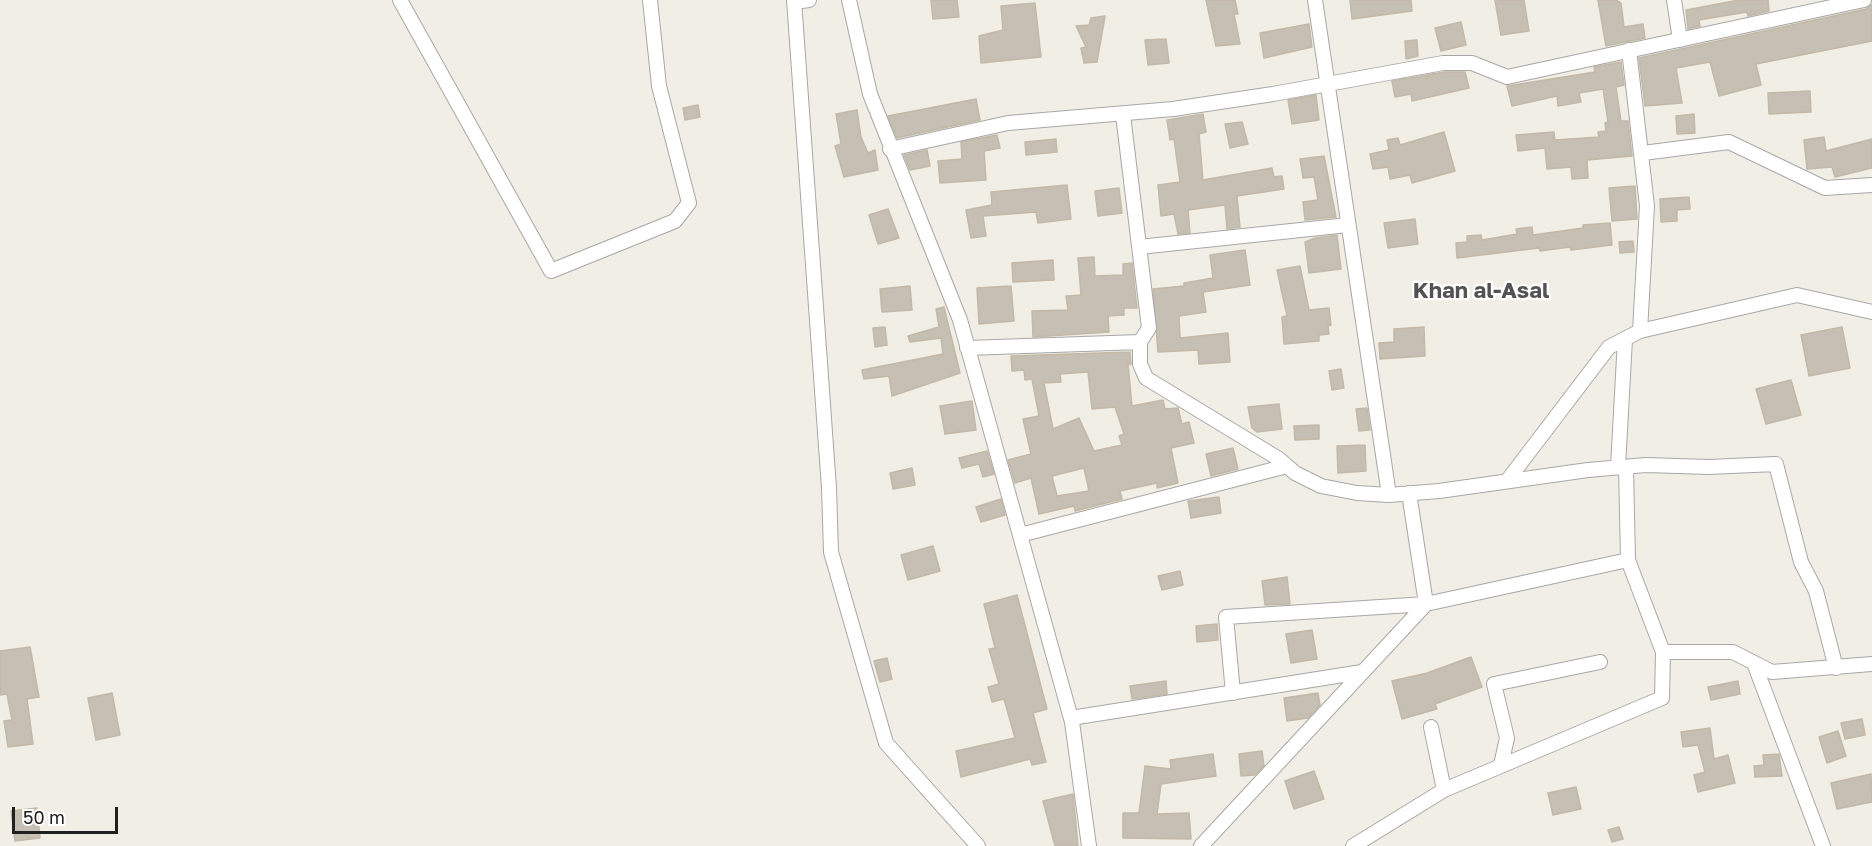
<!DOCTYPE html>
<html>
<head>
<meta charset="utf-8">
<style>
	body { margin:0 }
	#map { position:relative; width:1872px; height:846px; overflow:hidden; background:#f1efe5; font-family:"Golos Text",sans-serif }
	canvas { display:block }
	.scale { position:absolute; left:12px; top:807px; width:106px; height:27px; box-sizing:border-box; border:3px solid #202020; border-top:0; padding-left:8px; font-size:18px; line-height:21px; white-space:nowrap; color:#202020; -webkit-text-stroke:4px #fff; paint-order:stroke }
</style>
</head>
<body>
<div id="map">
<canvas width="1872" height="846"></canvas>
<div class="scale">50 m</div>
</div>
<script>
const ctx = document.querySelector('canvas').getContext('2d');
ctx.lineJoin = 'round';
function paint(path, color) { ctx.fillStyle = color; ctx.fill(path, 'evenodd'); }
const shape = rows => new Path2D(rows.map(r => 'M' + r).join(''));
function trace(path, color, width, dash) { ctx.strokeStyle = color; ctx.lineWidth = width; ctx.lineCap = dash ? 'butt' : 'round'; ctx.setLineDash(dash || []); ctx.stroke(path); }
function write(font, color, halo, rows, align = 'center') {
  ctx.font = font + ' "Golos Text",sans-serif'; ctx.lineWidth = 4.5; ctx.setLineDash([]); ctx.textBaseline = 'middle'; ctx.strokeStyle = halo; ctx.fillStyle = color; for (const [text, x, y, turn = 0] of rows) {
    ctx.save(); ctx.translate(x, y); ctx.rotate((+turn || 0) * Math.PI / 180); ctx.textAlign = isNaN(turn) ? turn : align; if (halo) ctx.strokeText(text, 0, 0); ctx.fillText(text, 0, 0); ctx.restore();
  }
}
const building = shape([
	[931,0,957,0,959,17,933,19,931,0],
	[1206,0,1235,0,1238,14,1234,14,1240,44,1216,46,1206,0],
	[1350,0,1411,0,1412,11,1352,19,1350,0],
	[1495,0,1524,0,1529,31,1501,35,1495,0],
	[1598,0,1616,0,1621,3,1624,27,1643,24,1645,38,1606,46,1598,0],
	[1739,0,1768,0,1769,11,1748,16,1747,12,1699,20,1700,26,1688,29,1686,10,1739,0],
	[1035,3,1041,57,981,63,979,36,1003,30,1001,6,1035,3],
	[1872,4,1872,41,1756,64,1761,85,1719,96,1710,62,1676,68,1682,103,1645,106,1639,58,1866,9,1872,4],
	[1105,16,1097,62,1084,63,1081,48,1086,47,1076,26,1089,25,1091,18,1105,16],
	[1461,22,1466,45,1441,51,1435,28,1461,22],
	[1309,24,1312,47,1264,58,1260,33,1309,24],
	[1166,39,1169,63,1148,65,1145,40,1166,39],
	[1417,40,1418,56,1406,59,1405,41,1417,40],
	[1621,62,1624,85,1616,87,1621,121,1628,121,1632,156,1587,160,1588,178,1572,179,1571,167,1547,169,1545,148,1518,151,1516,135,1554,132,1555,140,1599,137,1598,132,1606,131,1605,123,1608,122,1603,89,1579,93,1581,102,1558,106,1557,96,1512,106,1507,86,1595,72,1594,67,1621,62],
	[1444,72,1465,72,1469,88,1412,101,1411,94,1395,97,1392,81,1444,72],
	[1810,91,1811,112,1769,114,1768,93,1810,91],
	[1316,95,1319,120,1292,124,1288,100,1316,95],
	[976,99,980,120,897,138,888,116,976,99],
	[698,105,700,117,685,120,683,108,698,105],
	[857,110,861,137,868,153,875,150,878,170,844,177,835,146,841,144,836,114,857,110],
	[1203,114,1206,132,1199,134,1203,180,1272,168,1274,177,1282,176,1284,189,1237,196,1240,227,1227,229,1225,205,1188,210,1190,233,1178,234,1174,214,1161,216,1158,185,1180,182,1174,139,1170,140,1167,120,1203,114],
	[1694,114,1695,133,1677,134,1676,116,1694,114],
	[1242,122,1248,144,1230,148,1225,124,1242,122],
	[1444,132,1455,171,1412,183,1410,175,1390,179,1388,167,1373,169,1370,154,1389,150,1387,140,1398,138,1400,145,1444,132],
	[997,135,1000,148,984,151,986,180,940,183,938,161,962,159,961,142,997,135],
	[1824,137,1826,151,1872,139,1872,168,1835,177,1832,167,1807,169,1804,140,1824,137],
	[1056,139,1057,152,1026,155,1025,142,1056,139],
	[927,150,930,166,910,170,904,155,927,150],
	[1324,156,1336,217,1305,220,1303,202,1318,200,1314,177,1303,178,1300,159,1324,156],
	[1067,185,1071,219,1038,223,1036,212,983,216,986,236,971,238,966,210,992,205,991,192,1067,185],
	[1635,186,1637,219,1612,221,1609,188,1635,186],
	[1119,188,1122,213,1098,216,1095,191,1119,188],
	[1689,197,1690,209,1677,210,1677,221,1661,222,1660,199,1689,197],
	[888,209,899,238,878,244,869,215,888,209],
	[1415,219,1418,244,1388,248,1384,223,1415,219],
	[1610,223,1612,245,1571,250,1570,247,1540,251,1539,248,1457,258,1456,243,1467,242,1467,236,1481,235,1482,240,1517,234,1516,229,1532,227,1533,235,1583,228,1583,225,1610,223],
	[1337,235,1341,269,1309,273,1305,242,1315,238,1337,235],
	[1633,241,1634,252,1620,253,1619,242,1633,241],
	[1245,250,1250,285,1203,292,1206,312,1179,316,1180,338,1228,333,1230,362,1199,364,1198,350,1158,352,1153,289,1184,286,1184,283,1213,278,1210,255,1245,250],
	[1094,257,1095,276,1123,275,1123,264,1132,263,1137,308,1124,308,1124,315,1108,316,1109,332,1033,337,1032,311,1068,310,1066,296,1081,295,1078,258,1094,257],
	[1053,260,1054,280,1013,282,1012,263,1053,260],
	[1300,266,1309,310,1329,308,1331,325,1328,326,1329,334,1319,335,1319,341,1284,344,1282,317,1287,316,1277,270,1300,266],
	[910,286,912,310,882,312,880,289,910,286],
	[1011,286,1014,321,979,324,977,288,1011,286],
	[944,307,960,373,892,396,889,376,864,379,862,370,943,354,941,338,910,342,908,336,939,327,936,309,944,307],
	[885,327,887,345,875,347,873,328,885,327],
	[1424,327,1425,356,1380,359,1379,343,1394,342,1394,329,1424,327],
	[1842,327,1850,368,1809,376,1801,335,1842,327],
	[1130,352,1131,364,1128,364,1132,406,1163,400,1165,409,1178,408,1182,424,1189,422,1194,443,1171,448,1178,483,1157,488,1157,483,1120,491,1122,499,1079,510,1075,511,1074,506,1039,514,1031,478,1015,483,1008,460,1031,454,1023,419,1039,416,1032,379,1025,380,1024,370,1012,371,1011,356,1130,352],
	[1088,372,1092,409,1115,407,1124,434,1119,436,1122,445,1094,451,1079,418,1053,429,1044,383,1061,382,1060,374,1088,372],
	[1084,468,1089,491,1057,496,1052,476,1084,468],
	[1341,369,1344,388,1332,390,1329,371,1341,369],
	[1791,380,1801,415,1766,424,1756,389,1791,380],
	[972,401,976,430,945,434,940,406,972,401],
	[1279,404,1282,429,1257,432,1252,428,1248,407,1279,404],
	[1367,408,1370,430,1359,431,1356,409,1367,408],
	[1319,425,1319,439,1295,440,1294,426,1319,425],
	[1365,445,1366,471,1338,473,1337,446,1365,445],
	[1233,448,1238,469,1211,476,1206,454,1233,448],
	[987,451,994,474,983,477,979,464,962,468,959,458,987,451],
	[912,468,915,485,893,489,890,473,912,468],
	[1219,497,1221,513,1191,518,1188,501,1219,497],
	[1001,499,1005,515,981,522,976,507,1001,499],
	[933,546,940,571,908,580,901,555,933,546],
	[1180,571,1183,585,1162,590,1158,576,1180,571],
	[1287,577,1290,604,1265,605,1262,581,1287,577],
	[1017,595,1047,709,1033,713,1046,762,1032,765,1030,759,961,777,956,751,1015,738,1004,699,992,702,988,687,999,684,989,649,995,648,984,604,1017,595],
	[1217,624,1218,640,1197,642,1196,626,1217,624],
	[1312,630,1317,659,1291,663,1286,634,1312,630],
	[30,647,39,697,27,699,33,744,8,747,4,721,12,720,7,694,0,695,0,651,30,647],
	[1471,657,1482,687,1435,704,1437,709,1402,719,1392,681,1427,673,1471,657],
	[887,658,892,679,880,682,874,661,887,658],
	[1166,681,1167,694,1132,699,1130,686,1166,681],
	[1738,681,1740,694,1711,700,1708,687,1738,681],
	[112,693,120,735,96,740,88,698,112,693],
	[1318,693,1320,705,1308,718,1287,721,1284,698,1318,693],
	[1862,719,1865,735,1845,739,1841,723,1862,719],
	[1710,728,1714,759,1728,755,1735,783,1698,792,1694,775,1705,772,1698,745,1683,747,1681,732,1710,728],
	[1838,731,1846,756,1827,763,1819,737,1838,731],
	[1262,751,1264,766,1255,775,1241,776,1239,754,1262,751],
	[1213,754,1216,776,1161,784,1157,814,1189,813,1191,839,1123,838,1123,813,1139,813,1145,766,1171,769,1170,760,1213,754],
	[1779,754,1782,776,1755,777,1754,766,1764,765,1763,755,1779,754],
	[1314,771,1324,799,1294,809,1285,781,1314,771],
	[1871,774,1872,802,1837,809,1831,783,1871,774],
	[1576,787,1581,809,1553,815,1548,793,1576,787],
	[1073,794,1078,846,1055,846,1043,801,1073,794],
	[37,808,40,838,15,841,11,811,37,808],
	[1619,827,1623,839,1612,842,1608,830,1619,827]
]);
paint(building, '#c6bfb4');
trace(building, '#c4b8a7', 1.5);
const minor = shape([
	[400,0,551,271,675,221,689,203,659,86,650,0],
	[794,0,829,488,831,552,886,743,978,846],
	[849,0,870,94,960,320,1072,722,1089,846],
	[1315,0,1389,495],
	[1674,0,1680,40],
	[794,2,809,0],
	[1629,50,1647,206,1640,331],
	[890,149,1008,123,1173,109,1273,94,1443,63,1472,63,1507,77,1864,0],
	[1643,153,1729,142,1825,188,1872,185],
	[1139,247,1348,225],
	[1140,342,1140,364,1146,378,1279,459,1295,473,1321,486,1357,493,1389,495,1439,491,1588,470,1646,465,1709,467,1776,464,1801,562,1816,591,1836,668],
	[967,348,1140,342,1149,328,1123,115],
	[1618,467,1625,339],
	[1626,467,1628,560,1663,652],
	[1507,481,1609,347,1640,331,1797,295,1872,312],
	[1020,535,1287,466],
	[1754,663,1823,846],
	[1233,693,1226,617,1426,604,1409,493],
	[1071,718,1362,672],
	[1431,727,1444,790],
	[1501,765,1507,738,1494,684,1600,662],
	[1201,846,1426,604,1628,560],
	[1353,846,1444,790,1662,698,1663,652,1733,652,1772,672,1872,664]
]);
trace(minor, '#a7a7a7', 16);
trace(minor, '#fff', 14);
write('bold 22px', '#535353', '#fff', [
	["Khan al-Asal",1481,291]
]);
</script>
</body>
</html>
